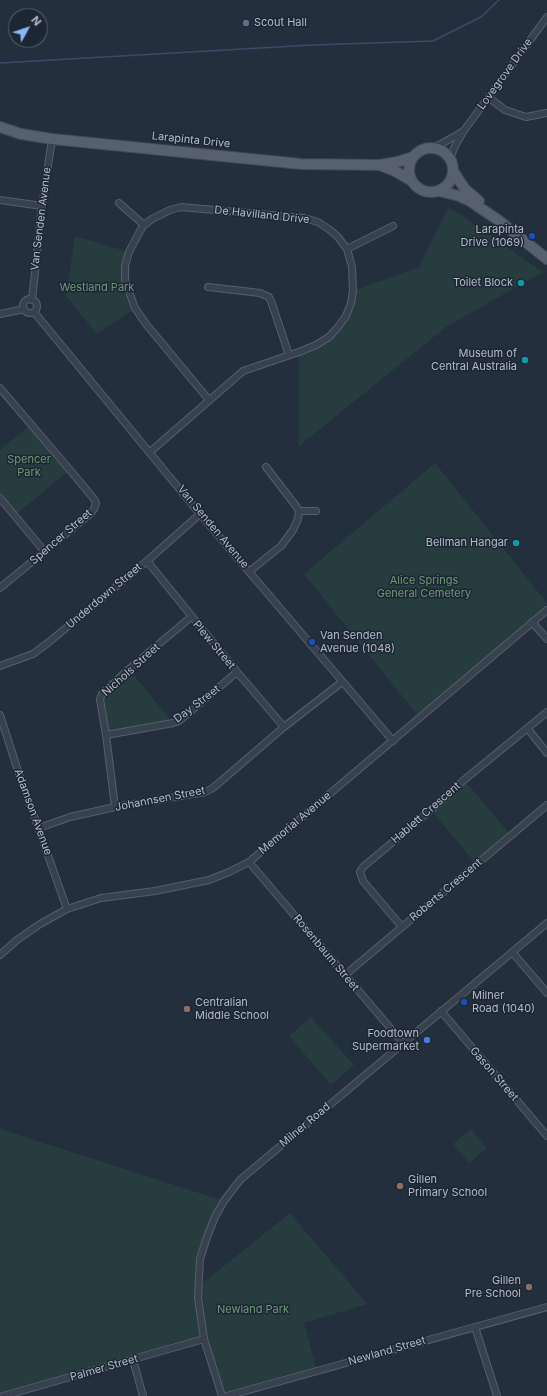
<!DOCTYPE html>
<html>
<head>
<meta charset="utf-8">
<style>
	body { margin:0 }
	#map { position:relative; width:547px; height:1396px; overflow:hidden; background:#242f3e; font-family:Inter,sans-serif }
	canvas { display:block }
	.north { position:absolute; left:8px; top:8px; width:40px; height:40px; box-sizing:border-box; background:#1d2633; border:1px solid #59626f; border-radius:50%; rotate:50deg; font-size:11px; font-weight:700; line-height:16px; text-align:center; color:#b4bcc9 }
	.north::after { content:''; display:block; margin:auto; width:14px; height:18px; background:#8ab4f8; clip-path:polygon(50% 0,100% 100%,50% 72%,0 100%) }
</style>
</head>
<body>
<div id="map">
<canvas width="547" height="1396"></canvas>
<div class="north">N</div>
</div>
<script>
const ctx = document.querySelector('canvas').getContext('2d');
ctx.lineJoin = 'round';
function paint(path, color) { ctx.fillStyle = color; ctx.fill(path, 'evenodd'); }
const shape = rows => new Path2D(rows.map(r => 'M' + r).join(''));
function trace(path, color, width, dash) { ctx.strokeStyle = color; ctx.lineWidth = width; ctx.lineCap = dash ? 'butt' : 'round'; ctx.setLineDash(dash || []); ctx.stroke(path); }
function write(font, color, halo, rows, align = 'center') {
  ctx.font = font + ' Inter,sans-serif'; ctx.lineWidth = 3; ctx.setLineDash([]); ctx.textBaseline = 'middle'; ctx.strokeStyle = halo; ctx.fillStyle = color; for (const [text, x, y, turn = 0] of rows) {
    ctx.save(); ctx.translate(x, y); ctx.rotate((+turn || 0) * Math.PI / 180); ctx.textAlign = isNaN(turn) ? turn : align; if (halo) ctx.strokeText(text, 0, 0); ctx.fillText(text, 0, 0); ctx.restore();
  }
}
paint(shape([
	[449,207,543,272,446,327,299,446,299,352,316,345,338,327,353,291,419,267],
	[75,236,129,252,125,280,135,308,97,334,66,296],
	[31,424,70,470,15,515,0,498,0,450],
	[435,463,547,603,547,610,419,717,304,574],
	[129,669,173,723,106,735,102,694],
	[464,780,511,835,476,864,431,810],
	[311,1017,354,1065,331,1085,289,1036],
	[0,1129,224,1201,200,1259,199,1286,290,1213,367,1304,304,1323,317,1371,222,1396,204,1339,0,1396],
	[471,1129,487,1148,469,1163,453,1144]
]), '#263c3f');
trace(shape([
	[0,63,312,45,433,41,481,17,499,0]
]), '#394c67', 1.5);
const minor = shape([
	[488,97,505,110,526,117,547,113],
	[432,148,443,143,462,132],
	[450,159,455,146,463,132,547,17],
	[0,200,42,206],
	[119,203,144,225],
	[347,249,393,226],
	[208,287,260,293,269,297,272,304,289,355],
	'23 306a7 7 0 1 1 14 0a7 7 0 1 1-14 0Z',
	[32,300,42,206,52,139],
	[34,312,200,514,393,741],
	[0,314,24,309],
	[0,388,70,470,94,499,96,503,94,509,90,514,0,588],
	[150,452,243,371,299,352,316,345,329,337,338,327,346,316,351,303,353,291,352,267,347,249,338,237,330,230,318,222,304,218,181,207,170,210,152,219,144,225,140,231,129,252,125,266,125,280,135,308,146,324,209,400],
	[0,498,45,552],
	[299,511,316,511],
	[147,561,237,672,284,727],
	[250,571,281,546,293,530,298,519,299,511,296,506,266,467],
	[532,622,547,639],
	[0,666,33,654,49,642,147,561,200,514],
	[0,715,19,774,67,909],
	[528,729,547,753],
	[106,735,173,723,179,721,237,672],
	[115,807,106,735,100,699,102,694,129,669,191,617],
	[39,828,70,817,115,807,205,792,213,788,284,727,342,682],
	[249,862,403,1043],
	[402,927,363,881,360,872,363,867,431,810,464,780,547,712],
	[512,952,547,993],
	[0,955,17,940,40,924,67,909,101,898,155,891,209,880,229,872,249,862,547,610],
	[345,975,547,805],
	[441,1011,547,1136],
	[475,1327,497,1396],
	[133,1360,143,1396],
	[3,1396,204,1339],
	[222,1396,204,1339,198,1298,200,1259,207,1237,215,1217,224,1201,240,1180,253,1169,547,923],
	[227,1396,547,1307]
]);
const primary = shape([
	[0,127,21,134,52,139,301,164,380,165,397,162,413,157],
	'409 170a22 22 0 1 1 44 0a22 22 0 1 1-44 0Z',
	[382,166,395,171,412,181],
	[453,171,465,189,479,201],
	[439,191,459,196,470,201,498,220,547,259]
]);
trace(minor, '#565f6c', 8);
trace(primary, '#414a57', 12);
trace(minor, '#38414e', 6);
trace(primary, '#56606e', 10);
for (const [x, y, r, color] of [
	[246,23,4,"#5c6f8a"],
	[532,236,4,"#1a4fb4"],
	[521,283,4,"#0f9aa8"],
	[525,360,4,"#0f9aa8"],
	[516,543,4,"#0f9aa8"],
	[312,642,4,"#1a4fb4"],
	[464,1002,4,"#1a4fb4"],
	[187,1009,4,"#8d6e63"],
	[427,1040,4,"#3f7fe0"],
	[400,1186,4,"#8d6e63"],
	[529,1287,4,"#8d6e63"]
]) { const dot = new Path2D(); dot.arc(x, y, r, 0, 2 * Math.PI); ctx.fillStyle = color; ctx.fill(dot); trace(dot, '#1d2633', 1.5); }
write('11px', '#b4bcc9', '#1d2633', [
	["Scout Hall",254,23,"left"],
	["Larapinta",524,230],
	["Drive (1069)",524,243],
	["Toilet Block",513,283],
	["Museum of",517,354],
	["Central Australia",517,367],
	["Bellman Hangar",508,543],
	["Van Senden",320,636,"left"],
	["Avenue (1048)",320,649,"left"],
	["Milner",472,996,"left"],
	["Road (1040)",472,1009,"left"],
	["Centralian",195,1003,"left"],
	["Middle School",195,1016,"left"],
	["Foodtown",419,1034],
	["Supermarket",419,1047],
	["Gillen",408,1180,"left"],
	["Primary School",408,1193,"left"],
	["Gillen",521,1281],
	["Pre School",521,1294]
], 'right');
write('11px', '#b4bcc9', '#1d2633', [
	["Lovegrove Drive",505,74,-54],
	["Larapinta Drive",191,140,6],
	["De Havilland Drive",262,215,6],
	["Van Senden Avenue",41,219,-83],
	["Van Senden Avenue",213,527,50],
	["Spencer Street",61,537,-41],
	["Underdown Street",104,596,-40],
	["Plew Street",214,645,50],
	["Nichols Street",131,670,-42],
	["Day Street",197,704,-37],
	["Johannsen Street",160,799,-11],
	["Adamson Avenue",33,812,70],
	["Hablett Crescent",426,813,-41],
	["Memorial Avenue",295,823,-40],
	["Roberts Crescent",446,890,-40],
	["Rosenbaum Street",326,953,50],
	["Gason Street",494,1074,49],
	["Milner Road",305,1125,-40],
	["Newland Street",387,1351,-16],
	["Palmer Street",104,1368,-16]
]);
write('11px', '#6b9a76', '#1d2633', [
	["Westland Park",97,288],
	["Spencer",29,460],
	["Park",29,473],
	["Alice Springs",424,581],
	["General Cemetery",424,594],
	["Newland Park",253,1310]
]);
</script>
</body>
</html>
